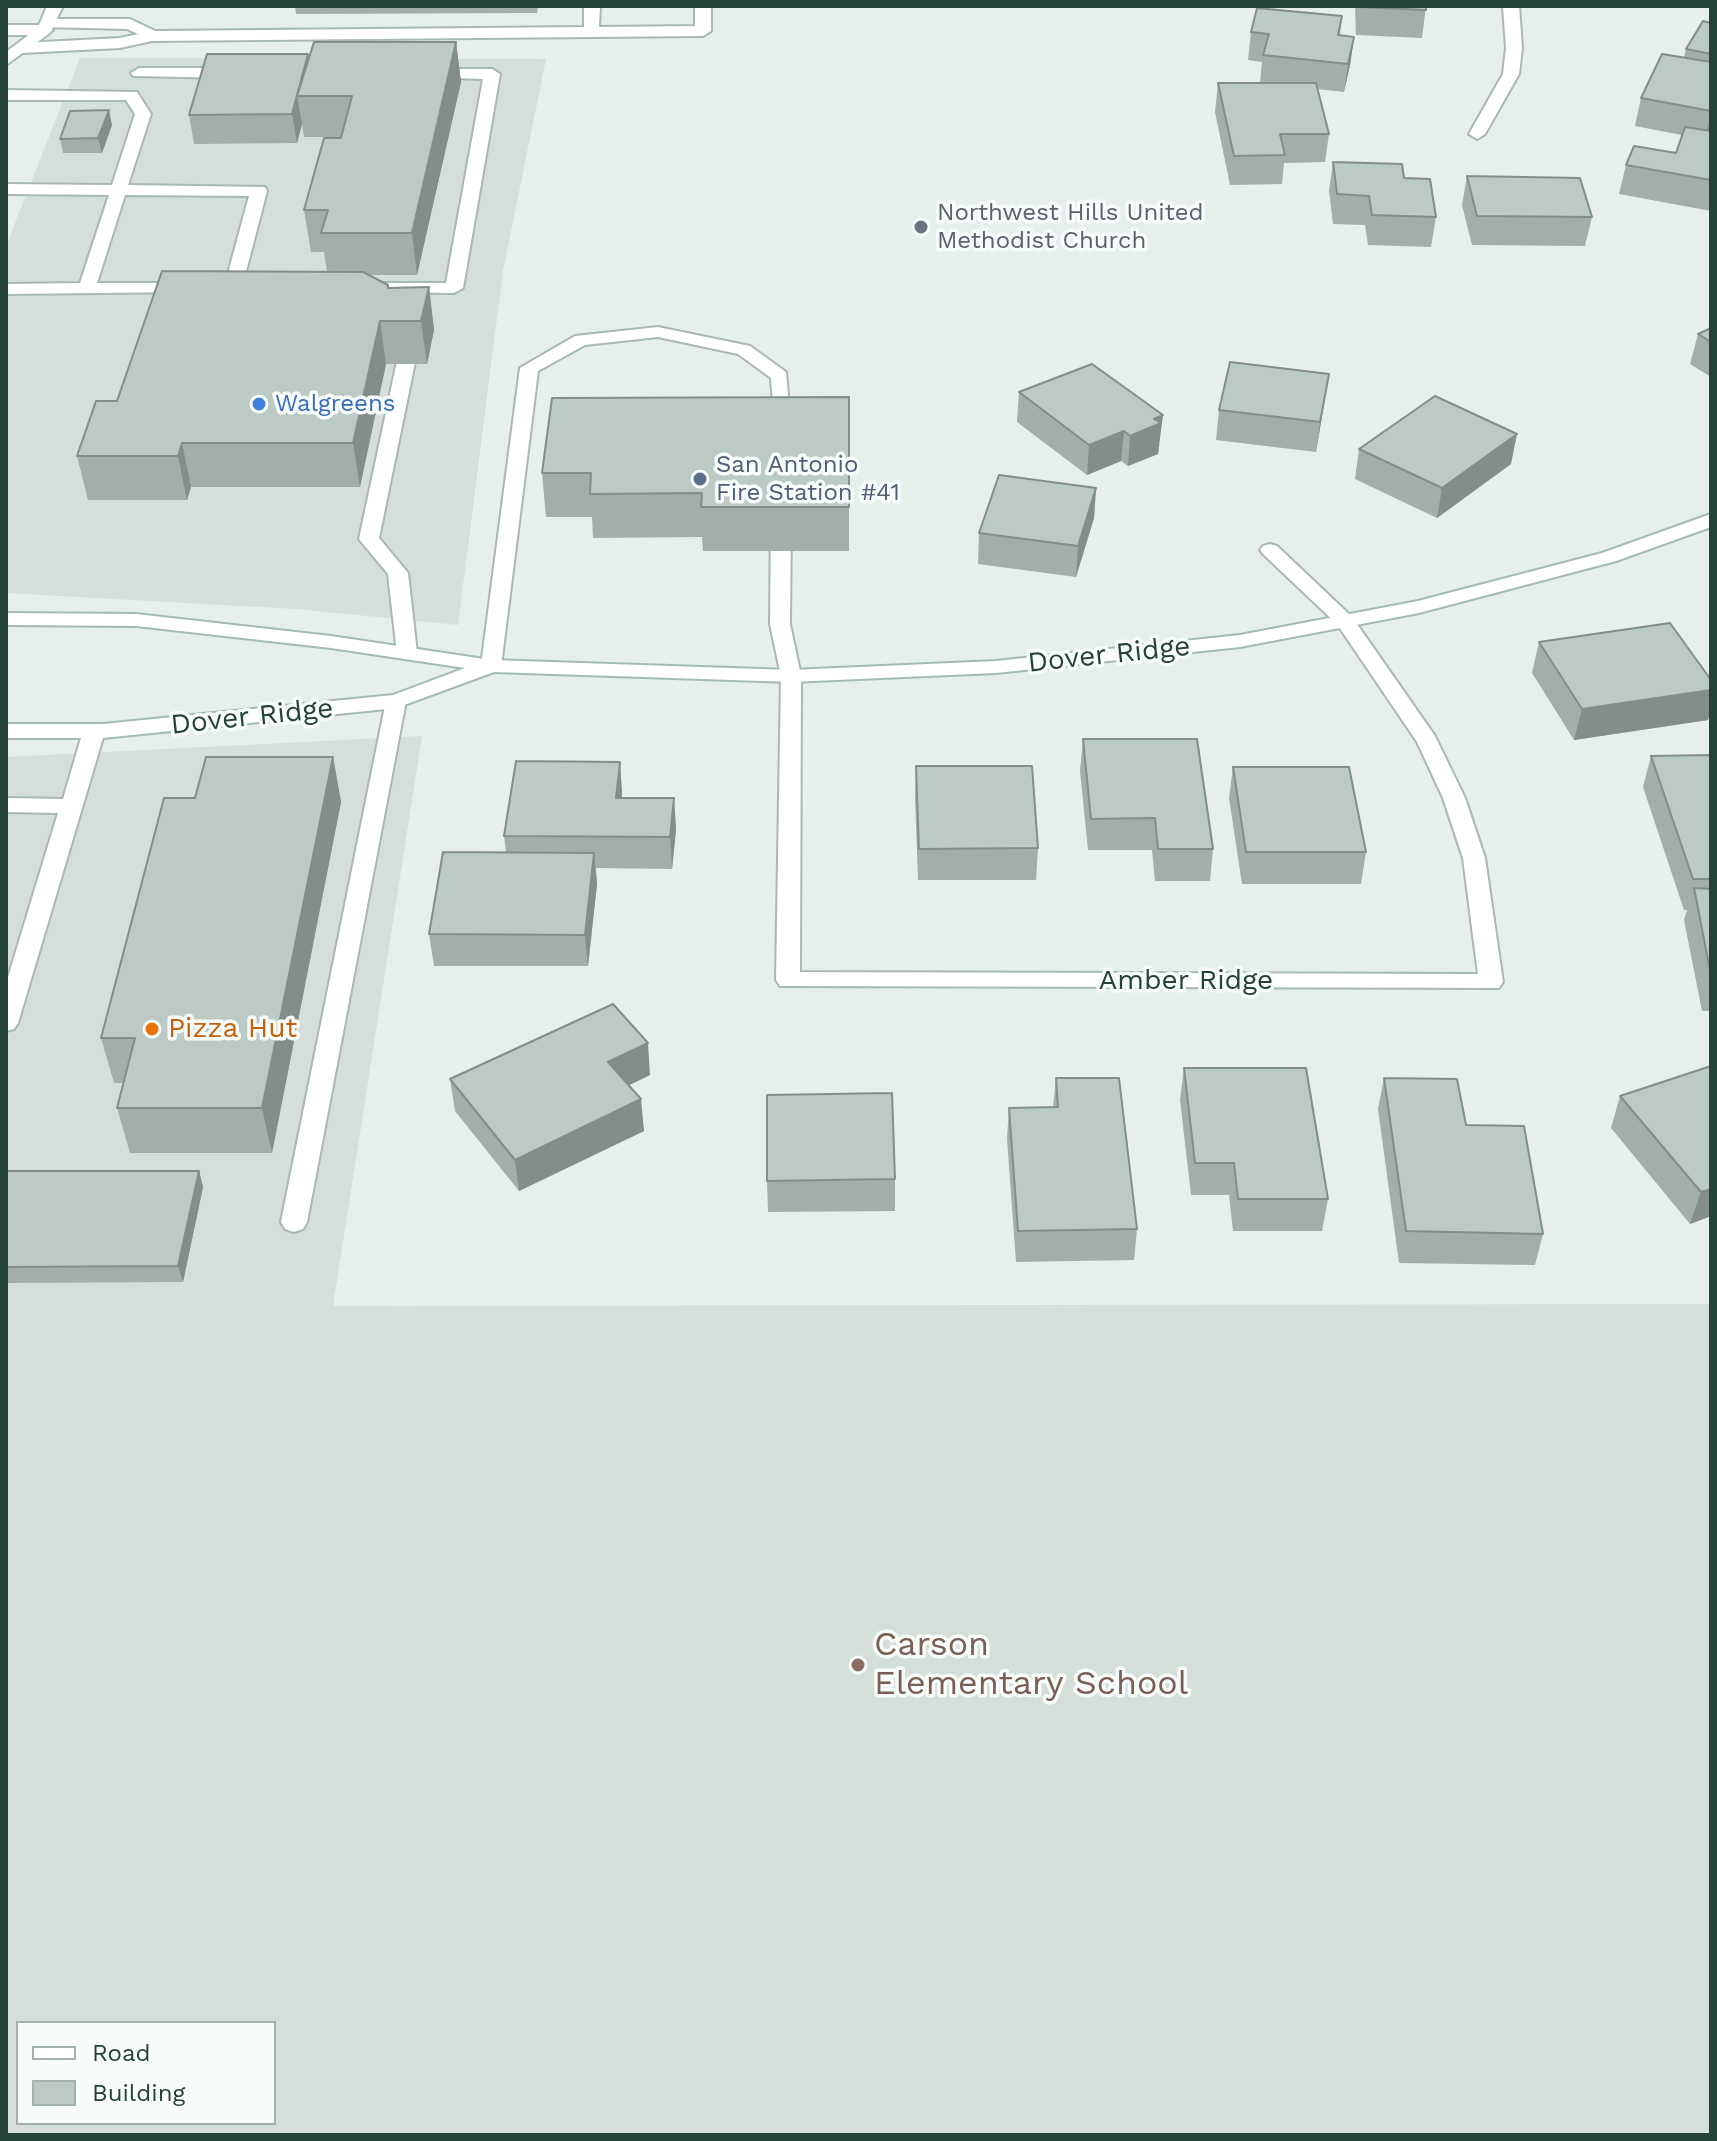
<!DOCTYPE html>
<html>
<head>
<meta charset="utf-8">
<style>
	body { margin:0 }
	#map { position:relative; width:1717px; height:2141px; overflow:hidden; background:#e6efeb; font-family:"Work Sans",sans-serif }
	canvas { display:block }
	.frame { position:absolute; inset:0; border:8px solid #24423a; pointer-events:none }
	.legend { position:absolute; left:16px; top:2021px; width:260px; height:104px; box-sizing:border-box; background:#f7fbf9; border:2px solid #a3b1ad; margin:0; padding:10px 14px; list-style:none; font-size:24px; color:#24423a }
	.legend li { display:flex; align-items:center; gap:16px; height:40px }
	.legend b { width:40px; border:2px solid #a3b1ad }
</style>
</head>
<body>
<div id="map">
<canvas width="1717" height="2141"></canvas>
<div class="frame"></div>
<ul class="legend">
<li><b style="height:10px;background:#fff"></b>Road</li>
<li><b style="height:22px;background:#bbcac4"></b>Building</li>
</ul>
</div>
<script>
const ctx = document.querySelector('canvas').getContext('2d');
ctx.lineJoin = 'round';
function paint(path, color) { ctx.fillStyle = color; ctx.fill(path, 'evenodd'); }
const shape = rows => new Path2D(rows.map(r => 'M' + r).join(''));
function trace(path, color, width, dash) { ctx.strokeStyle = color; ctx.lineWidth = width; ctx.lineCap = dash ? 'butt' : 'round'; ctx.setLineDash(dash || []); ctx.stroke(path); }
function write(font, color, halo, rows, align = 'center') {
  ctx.font = font + ' "Work Sans",sans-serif'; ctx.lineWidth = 7; ctx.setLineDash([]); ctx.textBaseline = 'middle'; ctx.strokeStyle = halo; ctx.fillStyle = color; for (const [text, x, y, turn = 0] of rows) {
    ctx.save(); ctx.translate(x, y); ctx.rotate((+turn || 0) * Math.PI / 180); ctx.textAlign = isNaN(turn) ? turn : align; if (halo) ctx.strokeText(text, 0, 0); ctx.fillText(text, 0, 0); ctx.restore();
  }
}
paint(shape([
	[80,58,546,59,503,271,458,625,296,609,6,593,6,246],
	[422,736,333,1306,1711,1304,1711,2135,6,2135,6,757],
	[18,2023,274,2023,274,2123,18,2123]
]), '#d4dfda');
const lane = shape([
	[584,6,600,6,599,27,695,26,695,6,711,6,711,31,703,36,152,41,120,48,22,53,14,48,22,43,120,38,138,34,127,29,42,27,39,24,47,19,130,19,155,31,584,27,584,6],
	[139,68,234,68,242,73,234,78,133,76,131,73,139,68],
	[427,69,492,69,500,74,463,288,454,293,352,292,349,288,358,283,446,283,483,79,421,77,421,71,427,69],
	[6,90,137,92,151,114,128,185,265,187,267,191,243,283,255,284,258,288,255,292,233,293,224,288,249,196,125,195,97,283,187,283,193,284,196,288,193,292,6,294,6,284,80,283,109,195,6,194,6,184,112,185,135,114,126,100,6,100,6,90],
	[658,327,750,346,786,372,791,428,782,434,775,432,771,378,738,354,658,337,585,345,538,371,501,666,491,672,484,671,481,666,520,368,575,336,658,327],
	[412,328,421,333,379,538,408,573,417,653,407,659,397,653,388,574,359,539,403,333,412,328],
	[781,515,791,521,790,624,801,676,791,682,781,676,770,624,771,521,781,515],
	[1270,544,1277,546,1352,617,1355,621,1352,625,1338,625,1263,554,1260,550,1263,546,1270,544],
	[396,694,406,701,307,1222,303,1229,294,1232,285,1229,281,1222,386,701,396,694],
	[94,724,105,731,18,1023,14,1029,6,1031,6,984,58,813,6,812,6,798,63,799,83,731,94,724]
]);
const street = shape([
	[1503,6,1519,6,1522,48,1519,74,1485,134,1477,139,1469,134,1503,74,1506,48,1503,6],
	[6,25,45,25,53,30,45,35,6,35,6,25],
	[1345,615,1352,617,1435,736,1465,798,1485,858,1503,982,1499,988,780,986,776,980,781,676,791,670,801,676,800,972,1478,974,1463,858,1443,798,1417,742,1335,621,1345,615]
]);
const secondary = shape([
	[47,6,63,6,50,33,6,65,6,52,38,28,47,6],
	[1711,514,1711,527,1616,561,1419,613,1240,647,996,673,791,682,494,672,396,708,103,738,6,738,6,724,103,724,393,695,465,668,331,648,136,626,6,625,6,613,136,614,331,636,491,660,791,670,996,661,1240,635,1418,601,1602,553,1711,514]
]);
trace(lane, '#a8b8b2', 4);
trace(street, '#a8b8b2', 4);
trace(secondary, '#a4bbb3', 4);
paint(lane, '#fff');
paint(street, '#fff');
paint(secondary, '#fff');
paint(shape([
	[295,6,538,6,537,13,296,14],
	[1355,6,1426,6,1422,38,1356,35],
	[1342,16,1340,35,1354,37,1350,65,1344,92,1317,89,1329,134,1325,162,1284,163,1282,184,1230,185,1215,112,1218,83,1260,83,1262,62,1248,60,1251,32],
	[1711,23,1711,125,1708,131,1711,131,1711,211,1619,194,1626,165,1676,153,1682,135,1635,126,1641,98,1684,57,1686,49],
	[456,42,461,82,417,275,369,275,389,288,429,287,434,330,427,364,386,364,360,487,191,487,187,500,88,500,77,456,117,401,327,272,324,252,311,252,304,210,341,137,304,137,302,124,297,143,194,144,189,115,309,59],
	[112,125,102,153,63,153,60,139],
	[1333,162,1404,178,1436,217,1431,247,1368,245,1365,225,1333,224,1329,191],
	[1467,176,1592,217,1585,246,1472,245,1462,205],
	[1711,328,1711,377,1690,364,1698,334],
	[1092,364,1160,446,1159,446,1158,454,1128,466,1121,461,1087,475,1017,422,1019,392],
	[849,397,849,551,703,551,702,537,593,538,592,517,546,517,542,473],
	[1324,404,1316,452,1216,440,1219,410],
	[1359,449,1511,464,1437,518,1355,479],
	[1096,488,1094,518,1076,577,978,564,979,533],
	[1539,642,1708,720,1574,740,1532,673],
	[1083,739,1213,849,1210,881,1155,881,1152,850,1088,850,1080,771],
	[1711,755,1711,1011,1702,1011,1684,920,1687,910,1684,910,1643,787,1651,756],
	[333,757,341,802,272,1153,130,1153,117,1108,123,1083,114,1083,101,1038,195,798],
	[620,762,622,798,674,798,676,830,672,869,596,868,597,884,588,966,434,966,429,934,506,852,504,836],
	[916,766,1038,848,1036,880,918,880,915,798],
	[1233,767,1366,852,1361,884,1242,884,1229,798],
	[1711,1066,1711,1216,1690,1224,1611,1128,1620,1096],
	[1184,1068,1328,1199,1322,1231,1233,1231,1229,1195,1191,1195,1180,1100],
	[650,1075,629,1085,644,1131,519,1191,455,1111,450,1079],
	[1056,1078,1137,1229,1134,1260,1016,1262,1007,1139,1009,1108,1053,1107],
	[1384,1078,1466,1125,1543,1234,1535,1265,1399,1263,1378,1109],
	[6,1171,199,1171,203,1187,183,1282,6,1283],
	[895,1179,895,1211,768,1212,767,1181]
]), '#a1aea9');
paint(shape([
	[1354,37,1350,65,1344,92,1348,64],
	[456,42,461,82,417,275,412,233],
	[308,54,312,82,297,96,302,124,297,143,292,114],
	[109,110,112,125,102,153,98,138],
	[1711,113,1711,125,1705,140],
	[429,287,434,330,427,364,421,321],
	[380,321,386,364,360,487,353,443],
	[1329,374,1316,452,1320,422],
	[1163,415,1158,454,1128,466,1130,436,1154,419],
	[1124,431,1121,461,1087,475,1089,445],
	[1517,434,1511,464,1437,518,1442,488],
	[182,443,191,487,187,500,178,456],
	[1096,488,1094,518,1076,577,1078,546],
	[1711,690,1711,711,1708,720,1574,740,1582,709],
	[333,757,341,802,272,1153,262,1108],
	[620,762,622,793,618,829,616,798],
	[674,798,676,830,672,869,670,837],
	[594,853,597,884,588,966,585,935],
	[648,1043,650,1075,611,1094,608,1062],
	[641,1099,644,1131,519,1191,515,1160],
	[199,1171,203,1187,183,1282,178,1266],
	[1711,1189,1711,1216,1690,1224,1701,1192]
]), '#838d89');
const building = shape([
	[1360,6,1426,6,1426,10,1360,7,1360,6],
	[1257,8,1342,16,1338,35,1354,37,1348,64,1263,55,1269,34,1251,32,1257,8],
	[1703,21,1711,23,1711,54,1686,49,1703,21],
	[314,42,456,42,412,233,321,233,328,210,304,210,324,138,341,138,352,96,297,96,314,42],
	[207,54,308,54,292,114,189,115,207,54],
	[1662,54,1711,62,1711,111,1641,98,1662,54],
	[1218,83,1316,83,1329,134,1280,134,1285,155,1234,156,1218,83],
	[109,110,98,138,60,139,70,111,109,110],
	[1685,127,1711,131,1711,180,1626,165,1634,146,1676,153,1685,127],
	[1333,162,1402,164,1404,178,1430,179,1436,217,1372,215,1369,196,1337,194,1333,162],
	[1467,176,1580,178,1592,217,1477,216,1467,176],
	[162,271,363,272,388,285,388,288,429,287,421,321,380,321,353,443,182,443,178,456,77,456,96,401,117,401,162,271],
	[1711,328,1711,342,1698,334,1711,328],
	[1230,362,1329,374,1320,422,1219,410,1230,362],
	[1092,364,1163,415,1154,419,1161,423,1130,436,1124,431,1089,445,1019,392,1092,364],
	[1435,396,1517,434,1442,488,1359,449,1435,396],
	[849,397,849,507,701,507,702,493,590,494,591,473,542,473,552,398,849,397],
	[999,475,1096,488,1078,546,979,533,999,475],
	[1670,623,1711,680,1711,690,1582,709,1539,642,1670,623],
	[1083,739,1197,739,1213,849,1158,849,1155,818,1091,819,1083,739],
	[1711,755,1711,879,1693,879,1651,756,1711,755],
	[206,757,333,757,262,1108,117,1108,135,1038,101,1038,164,798,195,798,206,757],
	[516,761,620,762,616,798,674,798,670,837,504,836,516,761],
	[916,766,1032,766,1038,848,919,849,916,766],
	[1233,767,1349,767,1366,852,1246,852,1233,767],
	[443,852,594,853,585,935,429,934,443,852],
	[1694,888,1711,889,1711,975,1694,888],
	[613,1004,648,1043,608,1062,641,1099,515,1160,450,1079,613,1004],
	[1711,1066,1711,1189,1701,1192,1620,1096,1711,1066],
	[1184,1068,1306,1068,1328,1199,1238,1199,1234,1163,1195,1163,1184,1068],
	[1056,1078,1119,1078,1137,1229,1018,1231,1009,1108,1058,1107,1056,1078],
	[1384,1078,1457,1079,1466,1125,1524,1126,1543,1234,1406,1231,1384,1078],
	[892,1093,895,1179,767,1181,767,1095,892,1093],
	[6,1171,199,1171,178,1266,6,1267,6,1171]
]);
paint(building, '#bbcac4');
trace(building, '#838d89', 2);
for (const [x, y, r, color] of [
	[921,227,8,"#6b7280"],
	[259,404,8,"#3f7fe0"],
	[700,479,8,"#5c6f8a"],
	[152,1029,8,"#e8710a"],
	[858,1665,8,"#8d6e63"]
]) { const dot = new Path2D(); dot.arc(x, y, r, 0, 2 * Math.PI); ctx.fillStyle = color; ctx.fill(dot); trace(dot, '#f7fbf9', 3); }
write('24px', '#5b616d', '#f7fbf9', [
	["Northwest Hills United",937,213],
	["Methodist Church",937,241]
], 'left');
write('24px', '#366cbe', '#f7fbf9', [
	["Walgreens",275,404]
], 'left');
write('24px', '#4e5e75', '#f7fbf9', [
	["San Antonio",716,465],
	["Fire Station #41",716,493]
], 'left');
write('28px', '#24423a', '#f7fbf9', [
	["Dover Ridge",1109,655,-6],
	["Dover Ridge",252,717,-6],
	["Amber Ridge",1186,981]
]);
write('28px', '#c56008', '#f7fbf9', [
	["Pizza Hut",168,1029]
], 'left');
write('34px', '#785e54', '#f7fbf9', [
	["Carson",874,1645],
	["Elementary School",874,1684]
], 'left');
</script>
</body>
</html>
